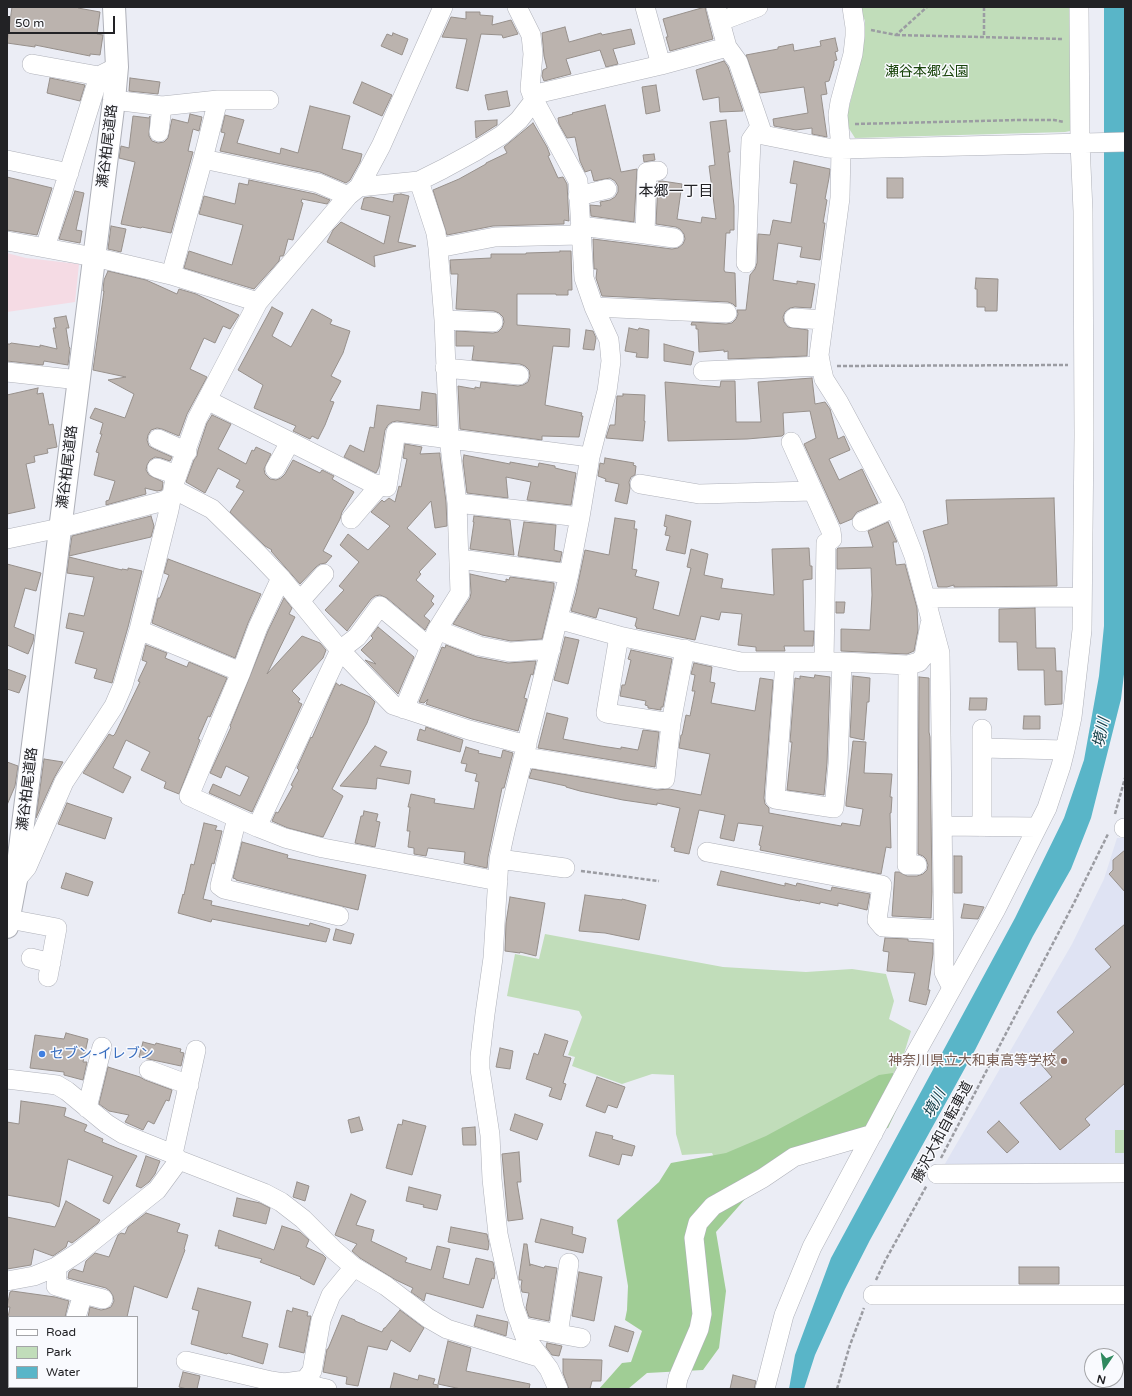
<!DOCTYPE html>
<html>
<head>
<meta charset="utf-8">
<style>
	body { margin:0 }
	#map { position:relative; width:1132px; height:1396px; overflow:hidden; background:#ebedf5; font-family:"Varela Round",sans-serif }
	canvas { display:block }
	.frame { position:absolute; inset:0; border:8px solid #222225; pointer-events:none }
	.legend { position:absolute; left:8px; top:1316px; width:130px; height:72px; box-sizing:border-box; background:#f9fafe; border:1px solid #a3a4a7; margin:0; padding:5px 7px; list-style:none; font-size:12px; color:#222225 }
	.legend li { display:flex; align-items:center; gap:8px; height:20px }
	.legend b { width:20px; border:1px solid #a3a4a7 }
	.north { position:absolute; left:1084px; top:1348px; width:40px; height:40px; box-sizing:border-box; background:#f9fafe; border:1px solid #a3a4a7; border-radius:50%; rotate:193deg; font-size:11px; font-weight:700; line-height:16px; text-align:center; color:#222225 }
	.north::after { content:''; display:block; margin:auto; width:14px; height:18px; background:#30895f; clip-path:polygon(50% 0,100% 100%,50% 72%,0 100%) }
	.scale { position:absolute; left:8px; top:16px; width:107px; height:18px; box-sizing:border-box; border:2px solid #222225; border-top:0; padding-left:5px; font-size:12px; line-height:14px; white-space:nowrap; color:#222225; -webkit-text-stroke:3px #f9fafe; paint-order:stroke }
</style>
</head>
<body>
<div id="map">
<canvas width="1132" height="1396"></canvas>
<div class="frame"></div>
<ul class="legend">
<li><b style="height:5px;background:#fff"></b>Road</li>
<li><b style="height:11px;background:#c1ddba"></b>Park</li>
<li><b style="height:11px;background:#59b5c8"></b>Water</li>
</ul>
<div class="north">N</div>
<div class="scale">50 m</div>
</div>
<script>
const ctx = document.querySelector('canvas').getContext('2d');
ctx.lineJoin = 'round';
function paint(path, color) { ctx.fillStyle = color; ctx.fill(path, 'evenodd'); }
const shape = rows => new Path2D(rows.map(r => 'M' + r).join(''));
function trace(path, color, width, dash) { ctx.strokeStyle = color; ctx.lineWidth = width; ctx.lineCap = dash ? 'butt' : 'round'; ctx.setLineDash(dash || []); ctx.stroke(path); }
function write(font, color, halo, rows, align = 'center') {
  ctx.font = font + ' "Varela Round","Noto Sans JP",sans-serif'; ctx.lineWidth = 3; ctx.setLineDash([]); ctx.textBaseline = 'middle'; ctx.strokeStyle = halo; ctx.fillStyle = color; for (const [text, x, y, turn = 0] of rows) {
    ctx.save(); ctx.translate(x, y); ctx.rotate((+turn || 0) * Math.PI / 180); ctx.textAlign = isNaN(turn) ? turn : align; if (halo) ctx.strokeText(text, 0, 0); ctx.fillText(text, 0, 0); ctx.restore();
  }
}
paint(shape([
	[7,253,26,258,79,264,75,302,7,312]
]), '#f5dbe4');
paint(shape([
	[1117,838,1125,838,1125,1163,1008,1164,942,1169,1072,944,1104,879]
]), '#dfe3f3');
paint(shape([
	[859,7,1073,7,1075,130,1065,132,855,138,848,127,847,115,862,56,865,35,865,21],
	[545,934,723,967,806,972,852,969,886,974,894,1001,889,1019,911,1031,902,1060,878,1097,717,1163,712,1153,682,1155,676,1134,674,1075,652,1074,622,1084,572,1066,575,1057,568,1055,582,1017,579,1011,507,996,515,954,539,959],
	[1115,1130,1125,1130,1125,1153,1115,1153]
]), '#c1ddba');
paint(shape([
	[893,1073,900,1102,888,1128,832,1139,753,1190,716,1232,726,1291,719,1348,703,1370,647,1373,628,1389,599,1389,622,1363,631,1362,642,1331,625,1320,627,1310,628,1286,617,1220,659,1182,671,1163,726,1153,766,1136,879,1075]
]), '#a0cd95');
paint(shape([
	[1104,7,1125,7,1125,666,1121,699,1091,818,1071,869,1033,936,975,1050,870,1240,845,1289,815,1355,804,1389,789,1389,795,1355,831,1258,1015,918,1064,818,1084,760,1099,676,1104,626]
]), '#59b5c8');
const building = shape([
	[12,7,78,7,78,8,100,12,97,34,103,35,100,55,90,54,90,56,35,45,35,47,7,43,12,7],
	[705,7,713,39,670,51,666,37,668,37,663,19,705,7],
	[466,12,480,12,480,15,493,16,492,25,511,20,518,34,503,38,502,35,481,34,468,91,456,88,467,39,442,37,451,17,466,19,466,12],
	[565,27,569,42,601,33,602,35,631,29,635,44,613,49,618,64,606,67,600,50,566,59,571,74,544,81,542,76,543,70,547,68,544,56,542,33,565,27],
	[393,33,408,39,402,55,381,46,387,34,392,36,393,33],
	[835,38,838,51,835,52,837,60,834,61,834,65,829,81,825,82,827,94,821,95,827,137,812,134,812,128,796,130,774,126,773,119,808,113,804,87,760,93,746,55,778,49,778,47,793,44,794,51,821,46,820,41,835,38],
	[724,61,728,67,743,111,720,112,719,97,703,100,696,70,724,61],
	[50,78,85,85,80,101,47,93,50,78],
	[130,78,160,82,158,94,129,91,130,78],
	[362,82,392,95,382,116,353,103,362,82],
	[656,85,660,111,646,114,642,87,656,85],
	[507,91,510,106,488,110,485,95,507,91],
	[605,105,621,172,637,169,634,222,591,216,590,205,601,206,600,202,610,200,615,197,618,192,618,186,615,181,610,178,594,181,591,170,585,172,580,161,575,137,567,138,559,124,558,118,573,114,572,113,605,105],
	[310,106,350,116,342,149,362,154,360,162,350,180,346,183,320,172,220,151,225,133,221,132,225,115,244,120,237,143,280,154,281,148,298,153,310,106],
	[190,114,202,117,199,131,193,129,188,151,193,152,171,233,142,227,141,228,121,224,135,162,119,158,121,146,129,148,133,116,149,118,150,116,149,136,152,141,158,143,164,142,168,138,172,119,188,123,190,114],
	[497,120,497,125,495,126,476,138,475,121,497,120],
	[726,120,730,152,728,152,734,206,734,230,730,230,730,233,726,233,724,270,725,272,735,273,736,307,733,304,728,302,602,296,596,278,597,269,594,269,593,239,672,249,678,248,683,244,685,239,684,234,680,229,676,227,656,224,658,182,662,181,682,184,677,219,701,223,702,217,716,219,709,166,715,165,710,122,726,120],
	[533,123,547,147,550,155,548,156,558,178,563,177,567,184,569,221,564,220,564,224,493,226,447,235,433,190,459,179,486,164,486,163,507,153,504,147,533,123],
	[654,154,655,160,644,162,643,155,654,154],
	[794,161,830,169,829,178,825,199,827,200,823,223,825,223,820,260,800,257,802,247,778,243,773,280,797,284,797,281,815,284,811,308,795,307,790,308,785,312,783,317,784,322,788,327,808,330,807,356,728,359,728,351,724,352,724,350,699,352,698,329,696,329,696,325,691,325,692,322,726,324,732,323,736,319,738,314,737,310,746,310,750,275,755,269,757,263,758,234,770,235,773,220,791,223,797,184,790,183,794,161],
	[7,177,52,188,37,235,7,230,7,177],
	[887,178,903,178,903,198,887,198,887,178],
	[249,180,315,194,330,200,327,204,302,199,301,202,303,203,293,240,288,239,284,254,283,256,280,256,279,261,254,289,184,268,189,251,232,265,243,225,199,214,204,196,235,204,239,183,248,185,249,180],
	[75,191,84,193,76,230,82,231,80,243,59,239,75,191],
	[401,194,409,196,398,242,416,246,374,256,375,267,327,242,333,230,341,222,384,244,390,216,361,209,364,198,371,197,393,202,394,195,401,194],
	[111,226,126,229,121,252,108,249,111,226],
	[560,251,571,251,572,290,568,290,568,295,556,295,556,294,517,294,517,325,570,329,569,347,553,346,545,405,582,413,581,416,583,416,579,437,542,436,542,440,460,429,458,386,475,389,475,387,480,388,481,382,518,386,523,385,528,382,530,376,529,370,525,366,520,364,472,360,474,346,456,346,456,331,493,333,498,332,502,328,504,322,503,317,499,313,494,311,456,309,458,274,451,274,450,260,491,258,491,254,526,254,526,253,560,252,560,251],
	[108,271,146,280,177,294,179,289,196,294,239,315,230,329,223,326,215,343,204,338,190,369,207,377,187,414,179,436,162,429,157,428,151,430,148,435,147,440,149,446,154,449,172,457,170,461,161,458,155,457,150,460,147,465,146,470,149,475,163,482,162,490,157,491,145,488,146,494,106,505,106,501,109,500,115,481,94,475,99,453,96,452,102,434,100,434,103,423,90,418,95,408,125,418,134,394,108,380,126,377,93,370,104,291,103,291,104,280,108,271],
	[976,278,998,279,997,311,985,311,985,307,977,307,977,289,975,289,976,278],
	[272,307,283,313,272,336,291,347,312,309,332,320,330,324,350,331,343,353,331,376,341,381,330,401,334,402,325,425,318,439,312,436,310,439,293,431,296,426,254,408,263,385,238,370,272,307],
	[66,316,69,328,66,328,69,347,70,348,68,365,44,361,43,365,7,361,7,344,10,344,11,343,40,347,40,345,57,349,53,328,56,328,54,318,66,316],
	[629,328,638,330,639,328,649,330,648,358,636,357,637,353,625,351,629,328],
	[586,330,593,331,596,338,594,350,583,349,586,330],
	[664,344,694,352,691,365,664,361,664,344],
	[812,378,815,404,825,402,830,409,838,439,844,436,850,450,829,459,839,480,862,469,878,503,857,512,852,519,840,524,804,444,816,438,810,411,783,413,784,434,782,436,747,439,668,441,665,382,720,387,721,381,735,381,736,422,761,422,758,382,812,378],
	[38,388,37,394,43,393,49,425,53,424,57,447,47,449,48,453,34,456,35,462,26,464,35,508,7,514,7,395,38,388],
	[422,392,436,394,437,426,397,421,392,422,388,425,385,430,379,467,376,473,344,457,350,445,364,452,370,427,374,428,377,405,420,410,422,392],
	[623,394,645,395,644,421,645,421,643,441,606,438,610,425,615,425,617,396,623,396,623,394],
	[212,415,231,424,218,449,246,464,252,450,254,451,256,447,271,454,264,469,265,474,270,479,276,480,281,478,285,474,293,460,320,473,322,470,334,476,332,479,354,492,342,512,340,519,323,551,332,556,326,563,320,564,316,567,300,584,271,551,272,550,265,546,230,512,244,491,236,487,240,480,218,468,205,493,186,482,194,460,197,456,198,450,207,423,212,415],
	[405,444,422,447,420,454,440,453,440,456,446,502,447,526,435,528,431,501,407,528,436,554,419,572,421,574,416,580,434,596,431,601,434,604,424,616,430,621,425,630,387,598,380,595,375,596,371,599,347,631,325,610,344,590,339,586,359,562,340,545,348,534,368,550,390,526,371,512,382,500,384,502,389,498,395,502,399,486,401,487,407,459,403,458,405,444],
	[464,455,510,464,510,462,538,467,539,463,555,466,555,468,576,473,571,505,527,500,531,482,506,477,508,498,467,493,463,461,464,455],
	[605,458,634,463,633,465,636,466,635,475,631,477,629,482,630,488,627,504,615,501,619,484,605,481,606,479,598,476,600,463,604,464,605,458],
	[1054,498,1057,586,954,587,954,585,947,587,938,587,923,531,948,524,946,500,1054,498],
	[666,515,691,521,685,554,666,550,670,536,665,535,667,527,664,526,666,515],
	[151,516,154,526,151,537,69,556,72,536,151,516],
	[474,516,510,520,514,555,470,549,474,522,473,522,474,516],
	[615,518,635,521,634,529,637,529,632,569,637,570,635,576,659,582,653,609,679,616,691,568,687,567,691,549,708,554,704,575,723,579,721,588,774,595,772,549,809,548,810,566,812,566,812,579,803,580,804,631,814,631,813,646,784,646,785,651,756,651,756,647,738,645,742,614,721,612,719,620,701,616,695,640,636,628,637,627,635,626,637,618,599,608,596,618,571,611,576,593,585,550,609,555,615,518],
	[524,522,556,525,554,550,562,552,560,562,518,556,524,522],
	[888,522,897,542,893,542,896,565,905,564,917,608,918,630,914,651,907,654,841,651,841,629,870,630,872,595,871,568,837,569,837,549,838,548,873,547,868,531,888,522],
	[69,557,122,570,122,569,128,570,128,568,142,571,128,627,112,683,94,678,97,669,75,663,84,632,66,628,69,613,84,616,94,577,67,573,69,557],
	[168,559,261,594,248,623,235,658,152,623,158,598,160,598,169,575,164,573,168,559],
	[7,564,41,573,36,591,25,588,14,627,34,635,33,642,28,654,7,645,7,564],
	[470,574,506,582,506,579,509,580,510,577,554,583,554,588,542,639,511,641,482,635,453,624,470,598,471,593,470,574],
	[284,598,292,608,289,614,295,617,267,674,302,636,320,643,326,650,323,658,292,691,300,699,298,702,302,704,252,812,209,793,213,784,240,796,249,777,226,766,221,778,210,773,231,727,230,726,268,631,284,598],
	[836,602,845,602,844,613,836,613,836,602],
	[1035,608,1036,648,1055,648,1056,671,1062,671,1062,704,1045,705,1044,670,1018,670,1017,642,999,642,999,609,1035,608],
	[378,627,414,657,398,694,365,660,376,664,361,650,373,638,371,636,378,627],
	[565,637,579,640,568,684,554,680,565,637],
	[146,645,167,653,165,658,187,667,189,662,227,678,210,717,208,716,198,739,200,740,179,794,164,788,166,782,141,770,150,752,126,740,113,768,131,777,123,793,83,773,109,734,113,736,115,734,140,682,138,681,147,662,142,660,146,645],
	[446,645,477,657,508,663,536,661,533,675,531,674,524,698,527,699,518,731,472,719,426,704,428,699,424,703,419,702,442,647,445,648,446,645],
	[631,650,672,659,663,707,661,707,661,710,648,708,648,706,645,705,646,701,620,696,622,685,625,685,631,660,628,659,631,650],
	[694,663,712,667,710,682,715,683,711,703,755,711,760,678,773,680,764,798,765,804,769,808,769,813,841,826,842,823,860,826,863,809,846,806,846,803,853,741,866,742,864,773,892,774,890,797,892,797,891,813,890,813,891,848,886,847,881,874,760,850,761,846,759,845,763,826,738,823,734,841,720,838,725,815,699,810,689,854,674,851,675,848,671,847,680,808,657,803,657,805,623,800,580,791,566,787,566,786,529,778,532,769,657,790,669,789,701,795,710,754,679,748,681,735,682,735,686,715,690,716,695,691,692,691,695,675,691,674,694,663],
	[7,669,26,676,19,693,7,689,7,669],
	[815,675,830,677,827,763,824,795,787,790,792,742,790,742,795,678,800,679,800,676,814,678,815,675],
	[853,676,870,678,869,702,867,702,864,740,850,737,853,676],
	[919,677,929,678,929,732,930,737,932,892,931,918,892,916,895,872,899,872,907,876,917,876,923,874,927,870,928,865,926,859,923,856,918,854,919,677],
	[336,683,340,686,341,684,370,697,375,702,367,723,332,789,343,796,323,837,288,828,272,821,276,812,278,813,293,786,291,785,299,770,297,768,311,737,312,738,336,683],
	[970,698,987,698,986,710,969,710,970,698],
	[547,713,568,718,563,739,601,746,621,749,621,747,638,750,643,730,659,732,655,767,538,748,547,713],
	[1024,716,1040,716,1040,729,1023,729,1024,716],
	[426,727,463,740,460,752,417,740,420,729,425,731,426,727],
	[375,746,387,752,380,766,411,771,409,784,377,778,376,789,340,786,375,746],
	[466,747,479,751,478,753,501,758,503,750,513,753,504,788,502,788,488,857,487,868,464,863,465,852,428,848,426,856,414,854,414,848,408,847,410,831,407,831,410,807,408,807,411,794,435,799,434,803,474,809,479,782,475,781,477,774,465,771,467,764,461,763,466,747],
	[44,759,63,762,54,778,36,818,44,759],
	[7,762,18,766,15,786,7,805,7,762],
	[67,803,112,818,105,839,58,824,67,803],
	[364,811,378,814,376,821,380,822,375,847,355,843,361,816,363,816,364,811],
	[204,823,217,826,215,830,222,831,214,864,212,863,203,899,212,901,211,905,309,926,310,923,330,929,326,942,212,919,211,922,178,913,183,894,184,895,191,864,194,865,204,823],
	[242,842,288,855,287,858,366,875,358,910,236,880,236,879,233,878,242,842],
	[1125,850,1125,892,1109,874,1113,870,1113,860,1125,850],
	[954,856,962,856,962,893,954,893,954,856],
	[721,871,785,886,785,883,796,886,797,883,831,891,832,887,870,894,867,910,838,903,838,906,820,902,820,904,800,900,800,901,717,885,721,871],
	[66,873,93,882,88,896,61,888,66,873],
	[585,895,622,900,622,899,646,905,639,940,605,933,579,931,585,895],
	[510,897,545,903,536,956,520,952,520,953,505,951,506,923,510,897],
	[964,904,984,907,978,919,961,918,964,904],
	[1125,924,1125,1083,1085,1119,1090,1125,1060,1150,1020,1103,1052,1077,1040,1063,1074,1032,1057,1012,1111,967,1095,949,1125,924],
	[336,929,354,934,351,944,333,940,336,929],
	[885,938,908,939,908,941,933,943,933,954,928,990,930,990,926,1005,909,1001,915,973,887,971,889,952,883,951,885,938],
	[66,1033,88,1039,83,1062,87,1062,83,1080,64,1075,64,1072,30,1068,35,1035,64,1039,66,1033],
	[545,1034,568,1041,563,1056,571,1058,563,1083,566,1084,561,1100,549,1096,552,1088,526,1079,534,1053,538,1055,545,1034],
	[143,1042,155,1045,156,1043,181,1049,180,1052,184,1053,181,1066,139,1057,143,1042],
	[500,1048,513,1051,510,1069,496,1067,500,1048],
	[108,1067,140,1077,145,1080,172,1090,169,1101,166,1100,154,1124,148,1121,143,1130,125,1122,129,1115,109,1111,99,1104,108,1067],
	[597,1077,625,1087,617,1108,608,1105,605,1113,586,1106,597,1077],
	[21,1101,49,1105,66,1108,64,1116,87,1125,84,1131,103,1139,102,1142,137,1156,109,1204,103,1201,113,1176,68,1159,59,1207,51,1203,7,1195,7,1122,19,1124,21,1101],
	[515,1114,543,1124,537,1140,510,1130,515,1114],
	[359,1117,363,1130,351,1133,348,1120,359,1117],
	[403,1120,426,1126,412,1175,386,1168,398,1124,402,1125,403,1120],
	[999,1121,1019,1142,1007,1153,987,1132,999,1121],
	[475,1127,476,1145,463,1145,462,1128,475,1127],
	[596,1132,613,1136,612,1139,635,1146,632,1156,622,1154,619,1165,589,1156,596,1132],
	[519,1152,521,1182,517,1182,523,1219,508,1221,502,1154,519,1152],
	[146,1156,160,1161,155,1174,149,1182,141,1188,136,1186,146,1156],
	[297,1182,309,1186,305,1201,293,1197,297,1182],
	[409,1187,441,1195,437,1210,423,1207,424,1205,406,1201,409,1187],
	[351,1194,366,1201,356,1225,374,1230,371,1241,407,1258,405,1262,431,1270,437,1246,450,1249,443,1278,469,1285,476,1258,493,1262,495,1273,494,1279,492,1278,483,1308,426,1293,424,1301,411,1292,413,1288,396,1280,360,1258,352,1251,357,1244,335,1235,351,1194],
	[237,1198,260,1203,270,1208,266,1224,233,1216,237,1198],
	[66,1201,100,1220,98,1223,72,1243,68,1241,66,1247,53,1256,34,1249,31,1265,7,1269,7,1217,55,1227,66,1201],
	[146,1213,180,1224,177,1232,188,1235,184,1249,185,1250,167,1298,134,1286,127,1317,88,1317,90,1307,101,1310,106,1309,111,1307,114,1301,113,1296,110,1291,106,1288,68,1278,69,1272,73,1269,83,1272,86,1261,95,1253,109,1257,118,1235,121,1233,125,1234,128,1227,146,1213],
	[541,1219,573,1227,572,1234,586,1238,583,1253,535,1242,541,1219],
	[282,1226,300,1232,309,1240,306,1247,323,1255,326,1258,314,1285,300,1278,301,1277,260,1262,262,1259,218,1248,219,1246,215,1246,219,1230,274,1250,282,1226],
	[451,1227,487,1234,489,1244,488,1250,448,1242,451,1227],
	[524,1244,527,1244,530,1266,530,1264,544,1268,545,1266,557,1268,549,1321,529,1317,526,1308,529,1293,522,1292,521,1287,522,1280,519,1280,519,1277,524,1244],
	[1019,1267,1059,1267,1059,1284,1019,1284,1019,1267],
	[579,1272,602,1277,594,1321,572,1316,579,1272],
	[198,1288,251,1302,242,1337,268,1344,263,1364,228,1353,227,1354,191,1344,199,1311,192,1309,198,1288],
	[12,1291,55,1297,69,1301,65,1317,8,1317,10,1307,7,1307,10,1292,12,1291],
	[293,1308,308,1312,307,1316,311,1316,304,1353,279,1347,287,1310,292,1312,293,1308],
	[400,1310,424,1328,410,1352,391,1340,387,1350,368,1346,358,1386,346,1384,347,1377,323,1372,327,1349,328,1349,342,1315,355,1320,355,1321,382,1332,384,1328,385,1328,400,1310],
	[477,1315,508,1322,506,1336,474,1326,477,1315],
	[615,1326,634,1332,628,1352,609,1346,615,1326],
	[448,1341,471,1348,466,1371,530,1384,529,1389,461,1389,438,1384,448,1341],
	[547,1343,562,1346,559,1356,552,1355,546,1347,547,1343],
	[563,1359,602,1360,601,1381,592,1381,590,1389,569,1389,563,1373,563,1359],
	[183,1372,200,1376,197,1389,187,1389,179,1387,183,1372],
	[394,1373,418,1380,419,1375,435,1379,433,1384,438,1385,438,1389,390,1389,394,1373],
	[733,1375,756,1381,754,1389,730,1389,733,1375]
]);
paint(building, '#bbb3ae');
trace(building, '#97908b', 1);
const minor = shape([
	[517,7,531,35,533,54,530,89,534,100,578,181,584,278,594,307,609,340,611,361,607,391,590,457,580,517,569,574,506,827,499,859,493,958,485,1014,480,1057,480,1069,490,1135,492,1179,498,1234,514,1307,525,1337,549,1369,558,1389],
	[645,7,661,65],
	[716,7,727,47,738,62,763,135,828,148,841,149,840,198,819,355,821,366,824,379,838,401,895,507,914,556,940,653,944,972,952,988],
	[852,7,855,27,855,36,853,54,840,102,838,115,841,149,1125,142],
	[721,21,758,7],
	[32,64,99,76],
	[114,100,162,106,218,100],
	[159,132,162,106],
	[203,159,318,183,348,196],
	[7,160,69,173],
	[419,181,436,233,438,248],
	[359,187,419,181,443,169,476,151,502,135,519,120,540,93,661,65,727,47],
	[578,196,607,189],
	[580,226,645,234,647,172,658,171],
	[645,234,674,238],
	[7,241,94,257,171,275,258,302],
	[45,248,99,76,117,67],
	[746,263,751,140,760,127],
	[171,275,203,159,218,100,269,100],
	[594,307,727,313],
	[794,318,824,320],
	[444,320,493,322],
	[445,368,519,375],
	[703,371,821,366],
	[7,372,79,380],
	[207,400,372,483,387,487,396,432,590,457],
	[158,439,187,452],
	[791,442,831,531,832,539,826,543,824,662],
	[157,468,177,475],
	[275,469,290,442],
	[640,484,699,494,813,491],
	[457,503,580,517],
	[351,519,380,485],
	[862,522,895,507],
	[7,539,60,528,164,501,179,492,212,509,258,554,281,578,340,650,393,705,469,730,527,745],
	[460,559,569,574],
	[281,578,258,627,241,672,189,796,257,827,340,650,357,637,380,606,429,647],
	[926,598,1082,597],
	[300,601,324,574],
	[558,619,619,636,741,662,842,662,908,665,919,662,924,656,930,624],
	[139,630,241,672],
	[437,630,479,646,510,652,551,649],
	[619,636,606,713,671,723],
	[785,662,775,799,834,808,838,764,842,662],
	[908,665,907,865,917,865],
	[404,709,437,630,460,593,457,503,449,438,444,320,438,248,495,237,580,235],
	[982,729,982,827],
	[982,748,1065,750],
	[524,757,659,779],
	[665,779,671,723,685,649],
	[237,818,220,886,224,889,339,916],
	[942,826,1036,827],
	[257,827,285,838,323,848,498,881],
	[1124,828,1125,828],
	[707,852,882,885,877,920,883,927,942,930],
	[499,859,565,868],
	[16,880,27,867,64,782,114,706,123,685,139,630,169,510,174,484,197,419,258,302,348,196,359,187,381,146,443,7],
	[9,919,57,928,48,977],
	[31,958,51,963],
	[149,1070,189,1085],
	[7,1079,57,1085,67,1091,107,1124,123,1134,173,1154,179,1160,264,1193,281,1202,303,1219,334,1250,354,1267,386,1286,428,1318,447,1329,538,1357],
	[87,1108,102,1047],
	[173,1154,196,1050],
	[937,1174,1125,1173],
	[56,1267,57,1275,56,1286,83,1294,76,1317],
	[7,1281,34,1276,56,1267,79,1252,157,1190,179,1160],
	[83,1294,103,1299],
	[873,1295,1125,1295],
	[521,1327,581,1338],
	[558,1334,569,1263],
	[186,1361,271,1381,284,1383],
	[305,1380,318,1387,327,1389],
	[55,1389,56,1387],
	[282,1389,284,1383,305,1380,312,1371,321,1320,331,1295,354,1267],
	[676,1389,678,1378,699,1329,702,1314,694,1238,698,1223,713,1206,763,1178,794,1157,873,1134],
	[765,1389,784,1315,812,1247,912,1060,995,911,1047,808,1061,766,1065,750,1072,717,1082,630,1084,435,1083,211,1080,143,1079,7]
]);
const major = shape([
	[7,927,16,880,114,100,117,67,114,7]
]);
trace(minor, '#afb1b9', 20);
trace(major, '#afb1b9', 24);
trace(shape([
	[984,7,984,37],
	[871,30,896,35,927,7],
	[896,35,1063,39],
	[855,124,1020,120,1054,120,1064,122],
	[837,366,1068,365],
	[1115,814,1125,778],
	[581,871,659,881],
	[941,1158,1074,903,1108,834],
	[876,1280,885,1261,927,1185],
	[837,1389,850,1345,864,1308]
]), '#9b9ca2', 2.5, [4, 2]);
trace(minor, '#fff', 19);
trace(major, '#fff', 22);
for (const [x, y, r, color] of [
	[42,1054,4,"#3f7fe0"],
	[1064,1061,4,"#8d6e63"]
]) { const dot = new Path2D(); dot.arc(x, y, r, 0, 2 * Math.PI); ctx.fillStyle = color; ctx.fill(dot); trace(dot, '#f9fafe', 1.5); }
write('14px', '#19440b', '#f9fafe', [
	["瀬谷本郷公園",927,72]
]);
write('14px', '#222225', '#f9fafe', [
	["瀬谷柏尾道路",108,146,-83],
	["瀬谷柏尾道路",68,467,-83],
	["瀬谷柏尾道路",28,789,-83],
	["藤沢大和自転車道",943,1132,-62]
]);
write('14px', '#366cbe', '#f9fafe', [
	["セブン-イレブン",50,1054]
], 'left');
write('14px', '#785e54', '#f9fafe', [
	["神奈川県立大和東高等学校",1056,1061]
], 'right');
write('15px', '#222225', '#f9fafe', [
	["本郷一丁目",676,192]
]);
write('italic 15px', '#154048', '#f9fafe', [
	["境川",1102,733,-78],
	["境川",935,1104,-62]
]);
</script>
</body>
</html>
